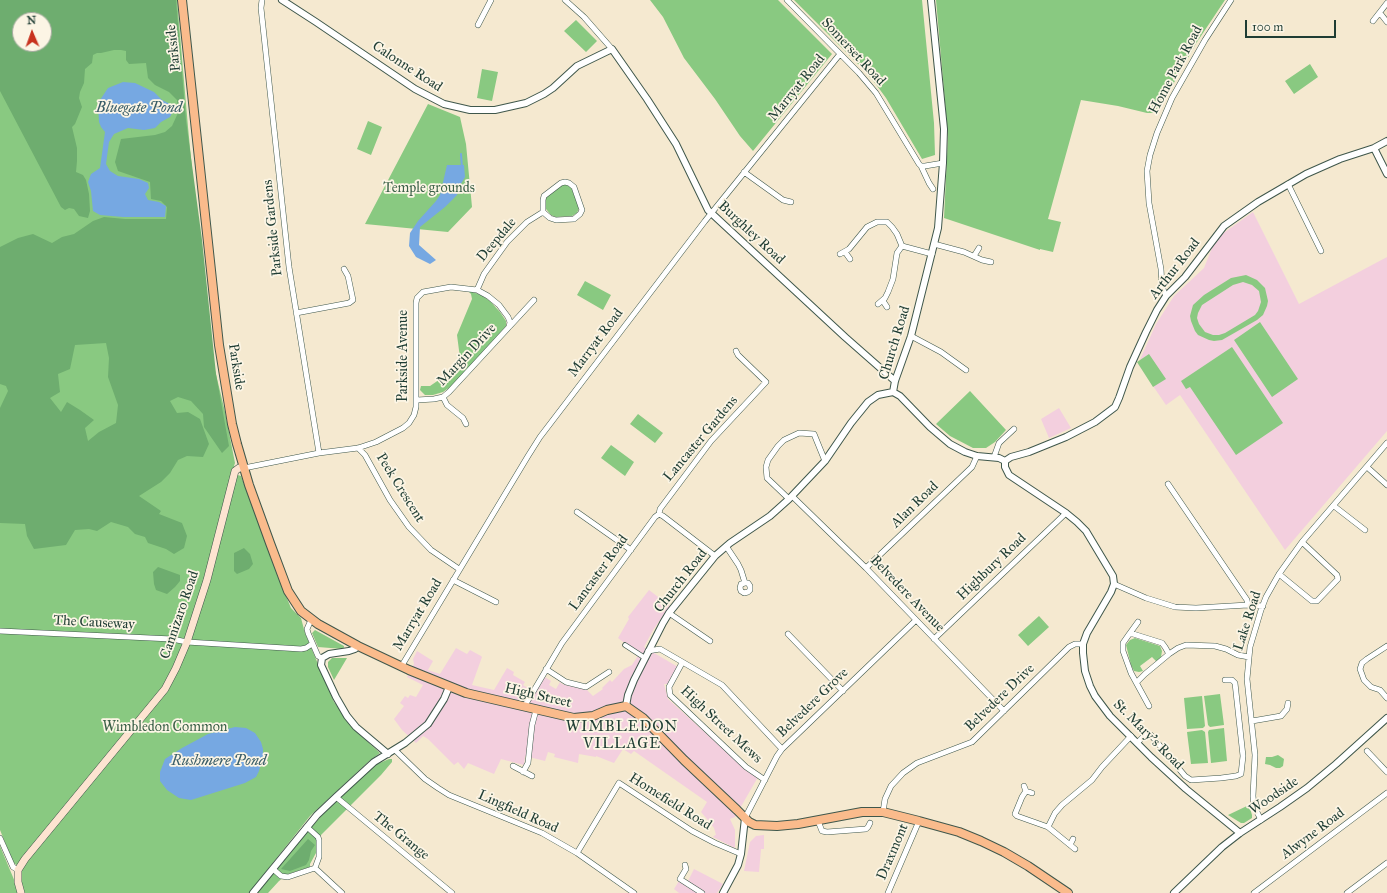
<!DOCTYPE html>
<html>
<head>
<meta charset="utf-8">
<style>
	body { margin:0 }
	#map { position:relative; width:1387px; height:893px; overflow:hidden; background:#f5e9d0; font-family:"IM FELL Great Primer",serif }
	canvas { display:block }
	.north { position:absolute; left:12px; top:12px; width:40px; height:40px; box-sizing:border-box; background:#fcf5e5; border:1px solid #a4ab9e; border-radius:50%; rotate:358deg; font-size:11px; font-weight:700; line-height:16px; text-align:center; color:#1f3d34 }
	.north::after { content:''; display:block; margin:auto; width:14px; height:18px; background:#c8321e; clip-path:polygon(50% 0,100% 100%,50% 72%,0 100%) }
	.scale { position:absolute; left:1245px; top:20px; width:91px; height:18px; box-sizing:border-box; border:2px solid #1f3d34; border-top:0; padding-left:5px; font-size:12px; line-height:14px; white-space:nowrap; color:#1f3d34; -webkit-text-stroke:3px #fcf5e5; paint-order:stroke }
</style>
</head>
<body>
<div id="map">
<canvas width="1387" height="893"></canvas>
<div class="north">N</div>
<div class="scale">100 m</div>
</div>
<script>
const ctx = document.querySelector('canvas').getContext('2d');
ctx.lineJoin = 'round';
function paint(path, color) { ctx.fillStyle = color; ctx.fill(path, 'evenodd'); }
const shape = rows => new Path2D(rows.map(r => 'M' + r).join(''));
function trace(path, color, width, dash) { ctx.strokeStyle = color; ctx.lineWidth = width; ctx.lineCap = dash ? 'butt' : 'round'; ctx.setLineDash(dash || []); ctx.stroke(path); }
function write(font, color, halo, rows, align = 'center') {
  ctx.font = font + ' "IM FELL Great Primer",serif'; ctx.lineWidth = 3.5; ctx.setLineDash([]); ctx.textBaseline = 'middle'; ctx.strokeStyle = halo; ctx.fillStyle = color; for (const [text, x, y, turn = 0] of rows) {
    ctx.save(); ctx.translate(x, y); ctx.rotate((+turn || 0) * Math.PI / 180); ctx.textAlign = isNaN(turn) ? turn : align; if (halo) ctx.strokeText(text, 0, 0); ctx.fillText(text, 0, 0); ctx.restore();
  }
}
paint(shape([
	[1253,212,1299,304,1387,257,1387,431,1285,550,1180,395,1166,405,1138,364,1156,324,1174,296,1204,268,1214,243,1218,237],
	[1059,408,1071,428,1049,438,1041,419],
	[649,590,670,606,653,630,644,647,678,667,668,684,664,684,668,699,749,772,758,777,735,817,730,819,735,830,735,848,713,837,715,835,716,835,714,828,707,819,701,812,707,802,634,751,631,754,623,749,614,763,596,756,596,757,579,754,578,763,554,757,555,754,548,752,545,761,525,756,524,765,501,759,494,774,468,763,464,769,458,762,454,765,428,739,423,736,416,743,402,730,394,719,404,706,400,703,405,696,408,698,410,695,416,697,423,685,407,677,414,664,413,659,417,651,433,661,428,670,440,674,456,648,467,654,470,650,481,656,482,657,472,685,494,690,507,668,514,672,513,675,525,682,523,685,535,693,545,677,551,681,549,685,556,689,560,682,562,684,587,690,593,696,603,689,602,688,610,680,612,682,624,669,632,665,639,654,618,638,629,619,628,617],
	[764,835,764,849,761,849,759,872,744,871,750,842,756,836],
	[694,869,723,884,717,893,679,893,674,889,679,881,686,885]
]), '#f3cfde');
paint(shape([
	[0,0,177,0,188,127,209,345,225,412,235,463,234,466,238,475,241,476,278,577,291,608,301,618,305,633,334,702,358,733,380,753,368,762,310,816,249,893,23,893,20,880,22,870,13,862,0,830],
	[20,20,44,20,44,44,20,44],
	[650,0,778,0,832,54,753,151,740,136,715,99,684,58,663,17],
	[794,0,922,0,934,123,935,155,922,159,886,98,875,83,858,64],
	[936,0,1225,0,1197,42,1176,79,1158,113,1147,113,1118,106,1081,100,1048,219,1061,222,1053,252,1040,249,1040,250,944,218,948,136],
	[576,20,597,41,586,52,564,31],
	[1310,64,1318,77,1294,94,1285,81],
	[482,69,498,72,492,101,477,98],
	[428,104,460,117,466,144,472,207,448,232,365,224],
	[368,121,382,127,371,155,357,149],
	[562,185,566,185,571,187,579,208,577,213,572,216,556,217,551,215,546,209,546,197],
	[1246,275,1257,280,1265,288,1268,301,1267,306,1263,315,1257,320,1222,340,1214,341,1209,340,1198,335,1195,331,1191,321,1190,316,1193,305,1204,295,1231,278],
	[1243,282,1252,285,1259,291,1261,302,1258,311,1255,315,1225,333,1219,335,1213,335,1205,332,1199,324,1197,318,1198,313,1202,305,1233,285],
	[585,281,611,295,603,310,577,295],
	[467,290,481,295,490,301,500,312,506,321,506,326,453,385,443,392,433,395,425,395,420,390,421,386,430,386,455,369,459,364,460,358,457,335,472,299,471,294],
	[1260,322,1298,379,1272,397,1234,340],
	[1232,347,1283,423,1236,455,1190,387,1186,389,1181,381],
	[1149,354,1166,379,1153,387,1137,362],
	[970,391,1006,430,995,442,986,448,973,448,950,436,936,424],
	[638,414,663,433,655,443,630,424],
	[611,445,634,462,625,476,601,458],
	[1039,616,1049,627,1028,646,1018,635],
	[315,630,344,646,344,647,343,649,318,647,312,633],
	[1135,638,1160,646,1162,651,1161,657,1157,662,1152,657,1140,666,1143,671,1139,672,1134,671,1131,665,1126,645,1130,640],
	[332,658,347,658,334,680,328,667,328,662],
	[1220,694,1224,725,1210,727,1208,725,1204,696],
	[1202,696,1205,726,1203,728,1187,729,1184,698],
	[1224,728,1227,761,1211,763,1208,732,1209,730],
	[1202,730,1205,732,1208,763,1191,764,1187,732],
	[1278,755,1284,759,1283,766,1280,768,1276,768,1270,765,1265,764,1266,757,1272,757],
	[389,759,392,759,392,762,381,775,316,840,318,847,316,853,310,864,310,867,288,874,279,881,268,893,257,893,291,850,324,813,375,765],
	[1249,805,1252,815,1252,818,1244,823,1241,823,1228,815],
	[0,846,15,882,18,893,0,893]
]), '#89c981');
paint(shape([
	[0,0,176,0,186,120,202,240,216,374,229,446,222,453,204,427,203,414,191,401,178,397,170,401,177,413,188,412,200,419,209,444,203,457,187,456,178,460,170,473,161,482,139,496,161,511,159,514,182,523,187,536,184,548,174,554,166,549,148,543,145,537,135,534,128,527,111,522,97,531,89,529,75,530,66,545,34,549,27,536,25,524,0,523,0,408,8,391,6,386,0,384,0,247,18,238,33,234,52,243,62,237,74,234,93,221,104,217,125,219,166,219,167,207,161,201,151,199,150,182,118,171,115,162,121,139,155,135,165,132,172,126,178,113,177,100,169,92,155,85,148,78,146,63,129,64,126,60,126,51,121,50,114,50,101,53,97,53,93,55,92,63,85,69,84,83,80,92,79,98,82,107,75,124,72,127,77,148,77,161,76,172,83,175,86,180,89,194,90,211,88,218,79,216,74,209,69,208,65,210,61,207,0,91],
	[20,20,44,20,44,44,20,44],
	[106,343,109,358,108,377,118,405,116,423,99,432,88,441,85,428,94,420,80,410,67,402,61,412,50,398,60,392,58,374,70,369,75,345],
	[244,548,250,554,253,564,249,569,237,574,234,571,234,553],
	[158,567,180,575,180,581,175,587,167,594,156,590,154,584,153,572],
	[308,839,315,845,311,851,309,860,306,865,290,871,281,869]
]), '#6ead6f');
paint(shape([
	[123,82,135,83,154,92,162,100,170,104,173,111,170,117,161,122,155,128,144,130,128,128,114,134,109,142,106,164,110,171,118,176,139,179,148,183,149,188,145,194,148,200,159,202,166,206,165,217,123,217,100,215,93,211,91,191,88,182,91,174,100,168,105,132,101,127,99,122,98,103,108,88],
	[447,165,464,165,465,177,459,187,457,195,445,207,420,227,419,245,436,260,430,264,416,257,409,246,410,233,418,221,436,201,440,195],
	[235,727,246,728,255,733,261,742,263,749,263,756,259,771,256,777,245,783,191,800,179,798,167,790,160,781,160,772,165,759,182,748,208,734]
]), '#76a8e2');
trace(shape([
	[461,154,462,168]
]), '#76a8e2', 2);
const pedestrian = shape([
	[625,645,645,658]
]);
const minor = shape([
	[262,0,261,8,289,267,319,453],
	[565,0,584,17,612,49],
	[787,0,859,73,876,93,919,164,921,166,925,166,943,163],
	[1380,13,1387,22],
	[1373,21,1387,3],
	[478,25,491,0],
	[921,166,929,183,933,189],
	[744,172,783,200,791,202],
	[565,182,569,183,574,187,582,210,580,214,574,219,556,220,550,218,543,212,543,200,544,196,561,183,565,182],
	[1288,184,1321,251],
	[934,244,964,252,982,260,991,262],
	[845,252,850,259],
	[840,254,849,249,867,227,877,222,887,222,892,227,897,234,902,246,932,254],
	[974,256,979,248],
	[477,290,484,274,507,242,527,222,543,212],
	[1166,296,1162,287,1161,269,1149,203,1147,171,1150,155,1157,133,1172,98,1205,40,1231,0],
	[883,301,887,307],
	[878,304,885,298,888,292,893,279,897,253,902,246],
	[296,313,349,303,353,300,348,276,344,269],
	[510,326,534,300],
	[911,336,941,352,966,370],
	[443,397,447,405,463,418,466,424],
	[358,448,365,455,390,500,409,527,431,550,459,569],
	[994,457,999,443,1014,429],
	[1367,467,1387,485],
	[244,468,319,453,358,448,376,442,403,428,409,423,414,415,416,407,416,303,417,298,423,292,451,287,477,290,488,296,499,305,508,317,510,322,509,327,449,392,443,397,434,399,417,400],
	[1168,484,1247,600,1248,605],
	[792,496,866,568,1004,711],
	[789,499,767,478,766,467,768,460,778,446,784,440,799,433,814,434,825,461],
	[1334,506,1365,530],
	[577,512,631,550],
	[659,514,660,509,711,441,766,382,738,355,736,351],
	[659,514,663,516,715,556],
	[726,546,738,564,741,570,745,583,741,584,740,588,741,591,744,593,748,592,750,590,750,586,748,583,745,583],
	[866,568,972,467,977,456],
	[1279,574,1312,601,1317,601,1338,579,1337,575,1302,542],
	[453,580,496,602],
	[1114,584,1146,598,1175,607,1196,608,1248,605,1263,606],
	[669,613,710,641],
	[311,620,307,629,308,633,318,656,322,658],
	[0,631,172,639,187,642,301,649,306,648,312,644],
	[1130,633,1138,622],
	[788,634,843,691],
	[934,639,1066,513],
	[1387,646,1367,659,1362,663,1360,669,1364,680,1371,687,1380,690,1387,698],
	[648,651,660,649,722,685,782,749],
	[1169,654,1178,648,1186,645,1215,646,1226,649,1238,655,1249,657],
	[682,663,669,687,670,695,746,767,765,780],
	[401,667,528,456,540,437,705,221,840,54],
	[546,669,566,682,586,687,609,672],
	[1137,682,1145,674,1169,654,1165,647,1162,643,1130,633,1123,643,1123,651,1131,673,1149,706],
	[523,707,527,702,562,643,655,517,659,514],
	[1252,721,1281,716,1287,709,1288,703],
	[1137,743,1145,735,1151,735,1185,776,1191,780,1221,778,1236,776,1241,774,1243,756,1235,683,1232,680,1225,680],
	[395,750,425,779,438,788,449,795,542,833,577,853,634,893],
	[1367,751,1387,772],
	[513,766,532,776],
	[523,772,528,763,532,725,536,710],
	[1024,786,1026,791,1032,793],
	[1026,791,1022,797,1015,814,1017,816,1048,827,1075,849],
	[336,797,452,893],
	[883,812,885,799,891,786,903,773,917,763,972,742,1069,647,1075,644,1083,644],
	[745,818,777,756,782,749,916,620],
	[1261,820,1254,806,1253,796,1255,755,1247,679,1250,647,1261,610,1266,597,1279,574,1302,542,1387,443],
	[818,821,822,831,827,832,866,829,868,827,870,823],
	[307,827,318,837,319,840,319,857,315,868],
	[1048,827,1055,813,1062,805,1092,780,1102,767,1131,736],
	[0,838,13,867,18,870],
	[1070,845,1073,839],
	[577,853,619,783,692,831,715,843,741,854],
	[685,865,686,869,680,879,702,893],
	[273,869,281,876,288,877,315,868,342,893],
	[888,893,919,821],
	[1254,893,1387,793],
	[1347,893,1387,863]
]);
const tertiary = shape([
	[282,0,316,22,415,89,444,104,470,110,495,110,526,103,544,94,553,88,577,66,612,49,647,99,676,144,708,210,845,337,895,381],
	[1374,148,1387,174],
	[893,392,895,381,911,336,938,228,943,163,944,129,931,0],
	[893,392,900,396,930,427,950,444,965,452,977,456,999,458,1005,461],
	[1005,461,1011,457,1029,452,1066,437,1095,422,1115,407,1119,398,1130,367,1146,332,1157,310,1166,296,1185,277,1224,226,1258,202,1306,174,1340,159,1374,148,1387,141],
	[1005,461,1005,467,1009,475,1066,513,1077,522,1086,531,1113,576,1114,584,1111,592,1087,633,1083,644,1083,653,1085,671,1090,686,1095,696,1110,716,1151,757,1186,789,1240,833],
	[358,646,355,649,349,651,329,654,322,658,321,665,336,697,347,716,356,727,388,754],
	[626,706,628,695,634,680,663,623,669,613,715,556,730,543,770,516,789,499,825,461,851,423,868,402,878,395,893,392],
	[253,893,317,815,336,797,374,762,405,743,428,724,444,699,449,687],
	[723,893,738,865,741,854,745,818],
	[1174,893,1222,847,1240,833,1280,807,1307,788,1336,764,1387,718]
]);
const secondary = shape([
	[21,893,18,882,18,870,25,859,165,689,176,668,187,642,207,580,235,471,239,468,244,468]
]);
const primary = shape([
	[182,0,219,345,232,424,237,444,249,485,270,543,288,591,301,611,318,624,358,646,409,670,466,693,574,718,593,716,607,710,626,706,643,718,684,760,737,810,749,822,755,825,777,826,798,824,862,812,883,812,919,821,959,832,981,841,1004,852,1028,866,1068,893]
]);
trace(pedestrian, '#3f574b', 5.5);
trace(minor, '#3f574b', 6);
trace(tertiary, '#3f574b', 8);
trace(secondary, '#3f574b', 8);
trace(primary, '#3f574b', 10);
trace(pedestrian, '#fff', 4);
trace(minor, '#fff', 5);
trace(tertiary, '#fff', 6);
trace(secondary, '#fde4d1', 7);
trace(primary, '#fabb8c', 8);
write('14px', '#1f3d34', '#fcf5e5', [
	["Parkside",174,48,-96],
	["Somerset Road",853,52,47],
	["Calonne Road",407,67,33],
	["Home Park Road",1176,70,-62],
	["Marryat Road",797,88,-51],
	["Parkside Gardens",273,228,-96],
	["Burghley Road",751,233,43],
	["Deepdale",497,240,-50],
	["Arthur Road",1175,269,-52],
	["Marryat Road",596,343,-53],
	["Church Road",895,343,-73],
	["Margin Drive",467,355,-47],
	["Parkside Avenue",404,356,-90],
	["Parkside",236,367,81],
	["Lancaster Gardens",701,439,-50],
	["Peek Crescent",400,488,58],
	["Alan Road",915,505,-44],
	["Highbury Road",992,567,-44],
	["Lancaster Road",599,573,-54],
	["Church Road",681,581,-52],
	["Belvedere Avenue",907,594,46],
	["Cannizaro Road",180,615,-71],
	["Marryat Road",418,615,-59],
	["Lake Road",1248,621,-72],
	["The Causeway",94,623,3],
	["High Street",538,696,13],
	["Belvedere Drive",1000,698,-44],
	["Belvedere Grove",813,703,-44],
	["High Street Mews",721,725,43],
	["St. Mary's Road",1148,735,45],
	["Woodside",1274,796,-34],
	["Homefield Road",670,802,32],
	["Lingfield Road",518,812,24],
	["Alwyne Road",1313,834,-37],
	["The Grange",401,836,39],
	["Draxmont",893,852,-67]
]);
write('14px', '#3a6047', '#fcf5e5', [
	["Temple grounds",429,189],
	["Wimbledon Common",165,728]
]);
write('italic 15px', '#395d68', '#fcf5e5', [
	["Bluegate Pond",139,108],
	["Rushmere Pond",219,761]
]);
ctx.letterSpacing = '1px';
write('15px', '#1f3d34', '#fcf5e5', [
	["WIMBLEDON",622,727],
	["VILLAGE",622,744]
]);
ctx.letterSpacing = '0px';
</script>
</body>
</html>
